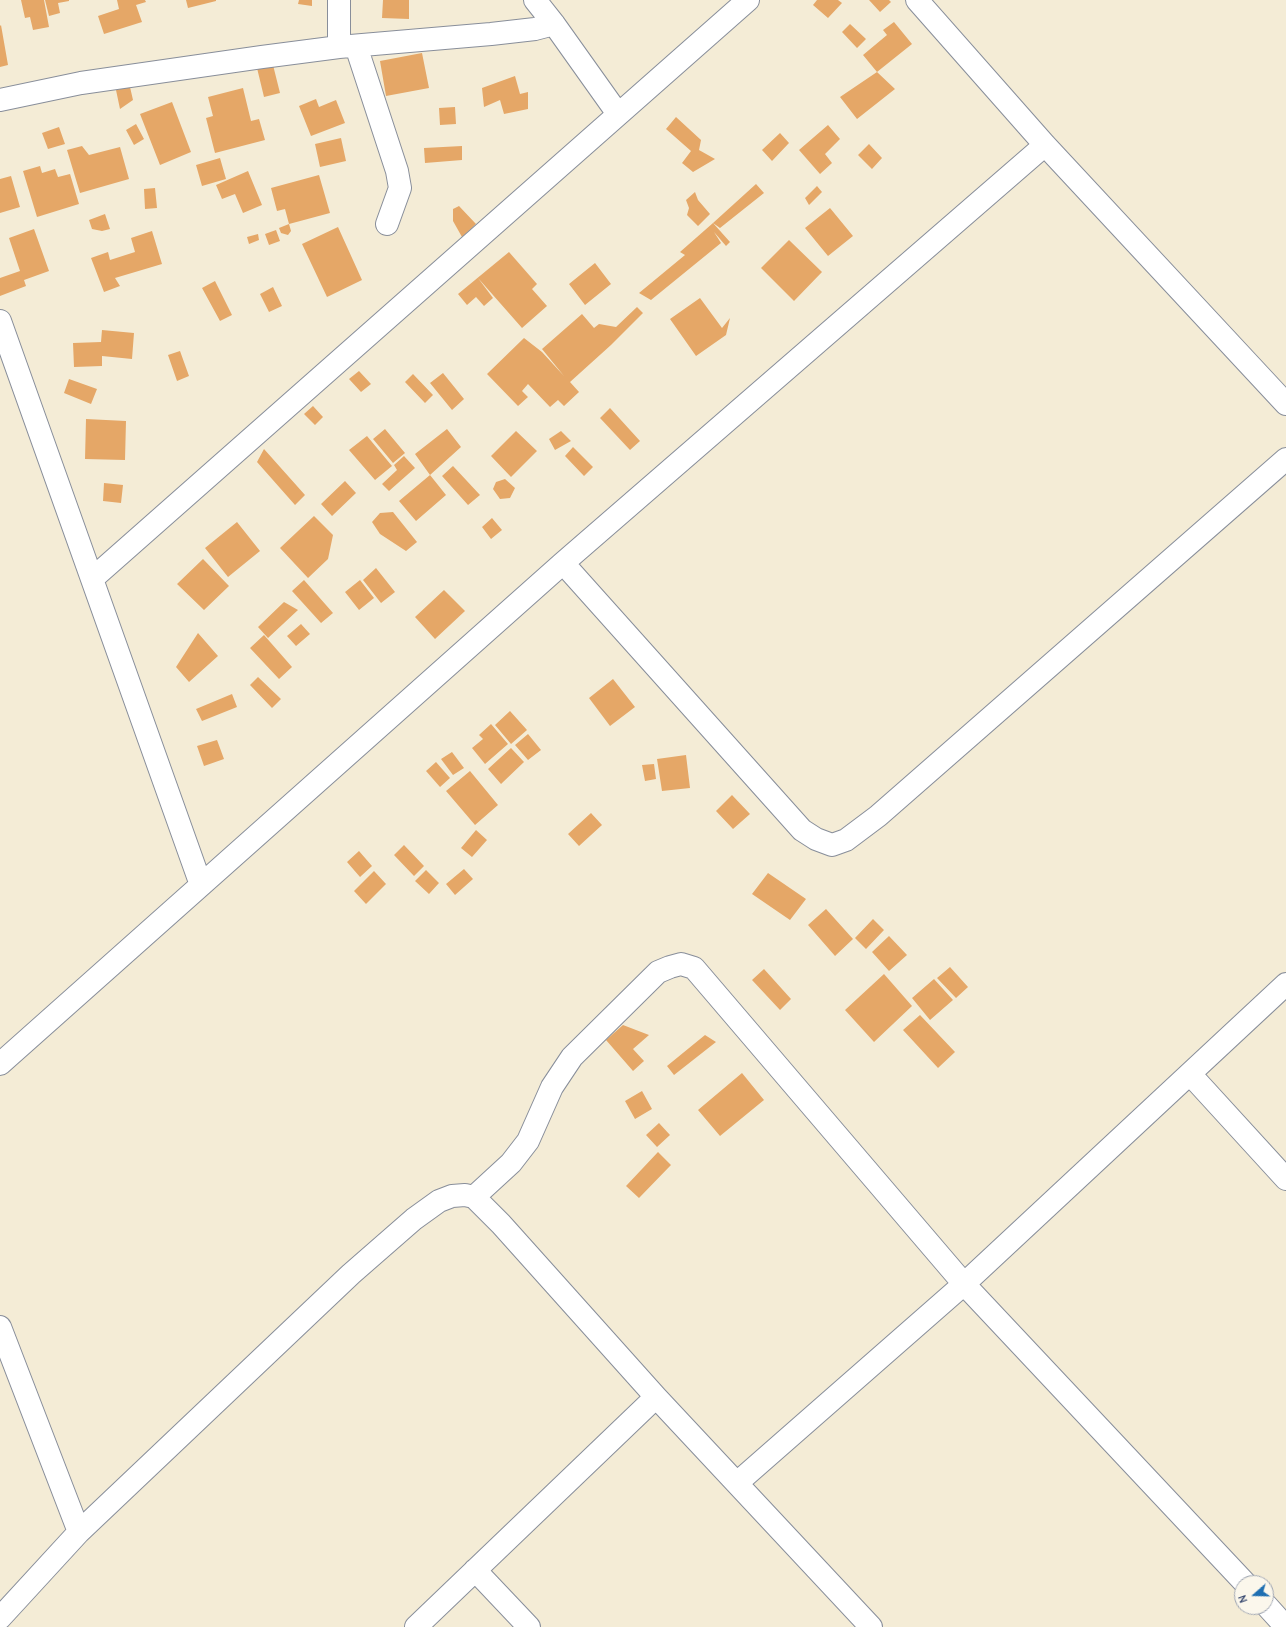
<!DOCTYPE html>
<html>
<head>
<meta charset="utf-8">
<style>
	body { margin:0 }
	#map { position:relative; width:1286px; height:1627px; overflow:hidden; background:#f4ecd6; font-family:"Comic Neue",sans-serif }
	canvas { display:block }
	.north { position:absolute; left:1234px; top:1575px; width:40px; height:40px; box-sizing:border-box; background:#fbf7ec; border:1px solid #a1a7b3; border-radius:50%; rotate:250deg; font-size:11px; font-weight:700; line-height:16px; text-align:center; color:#1b2f5e }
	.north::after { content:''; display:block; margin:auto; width:14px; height:18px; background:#1f6fb2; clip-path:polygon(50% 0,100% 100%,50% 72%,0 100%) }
</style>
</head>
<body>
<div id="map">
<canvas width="1286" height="1627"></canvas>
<div class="north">N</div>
</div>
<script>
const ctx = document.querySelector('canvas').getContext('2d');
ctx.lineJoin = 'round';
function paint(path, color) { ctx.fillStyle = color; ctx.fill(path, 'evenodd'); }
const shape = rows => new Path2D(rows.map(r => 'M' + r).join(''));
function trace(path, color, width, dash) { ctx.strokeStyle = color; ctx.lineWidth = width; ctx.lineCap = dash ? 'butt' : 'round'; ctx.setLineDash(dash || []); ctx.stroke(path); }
paint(shape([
	[21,0,44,0,49,27,33,30,30,17,25,18],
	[45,0,69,0,69,1,58,3,60,13,49,16],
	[117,0,145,0,146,2,136,5,142,22,104,34,98,16,119,9],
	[186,0,216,0,216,1,188,8],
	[299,0,312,0,312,6,298,4],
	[383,0,409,0,409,19,382,18],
	[817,0,838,0,842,3,828,18,813,5],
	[869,0,889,0,891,2,880,12],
	[894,22,912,44,877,72,863,55,887,35,883,30],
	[850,24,866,39,857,48,842,32],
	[1,25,8,65,0,67,0,26],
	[422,53,429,88,386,96,380,61],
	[273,65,280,93,264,97,257,68],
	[877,72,895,89,857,119,840,97],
	[515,76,520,94,528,92,528,109,504,114,500,100,484,107,482,88],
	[130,87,133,100,120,109,116,90],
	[243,88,251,121,259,119,265,140,215,153,206,118,213,116,208,97],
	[316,99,319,107,336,100,345,123,311,136,299,106],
	[172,102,191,152,160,165,140,114],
	[455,107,456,124,440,125,439,108],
	[676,117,701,140,699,150,715,159,693,172,682,163,691,151,666,129],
	[136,124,144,139,134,145,126,130],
	[828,125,840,139,825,154,832,163,820,174,799,150],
	[59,127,65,144,48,149,42,133],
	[780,133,789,143,772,161,762,150],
	[341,138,346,161,320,167,315,144],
	[869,144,882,158,872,169,858,155],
	[82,146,89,155,120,147,129,179,80,193,67,150],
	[462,146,462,160,425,163,424,148],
	[220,158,226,179,202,186,196,165],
	[40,166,42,173,55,169,58,177,70,174,79,204,37,217,23,171],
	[248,171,262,205,243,213,235,194,222,199,216,185],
	[319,175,330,213,289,224,285,209,277,211,271,188],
	[11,176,20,207,0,213,0,179],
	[756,184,764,193,720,228,713,223],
	[817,186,822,192,809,205,805,198],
	[155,188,157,208,145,209,144,189],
	[695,192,698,200,710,214,698,226,687,215,689,208,686,200],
	[459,206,476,224,462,237,453,221,453,209],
	[830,208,853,236,828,256,805,228],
	[105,214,110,229,102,231,92,229,89,220],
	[713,223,730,242,726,246,714,232,721,243,651,300,639,293,685,255,680,252],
	[289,224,291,231,288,235,281,233,279,228],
	[338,227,362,280,327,297,302,244],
	[34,229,49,271,24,280,26,286,0,296,0,278,20,271,9,238],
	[276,230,280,241,269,245,265,234],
	[152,231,162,264,115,278,120,286,104,292,91,258,108,252,110,260,135,252,131,238],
	[258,234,259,240,249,244,247,237],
	[789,240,822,272,794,301,761,268],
	[509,252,537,284,532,289,547,306,522,328,478,278,493,298,484,306,476,297,467,305,458,294],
	[595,263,611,284,585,305,569,284],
	[215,281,232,315,220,321,202,288],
	[273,287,282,306,269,312,260,294],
	[700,298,722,328,730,318,726,335,696,356,670,319],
	[637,307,643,313,611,345,570,382,579,392,564,406,558,400,550,407,528,384,522,391,528,397,518,406,487,374,524,338,542,352,564,376,542,349,582,314,594,328,599,324,616,327],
	[102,330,134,333,132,359,102,356,102,366,74,367,73,343,101,342],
	[180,351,189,376,177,381,168,355],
	[359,371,371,384,361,392,349,379],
	[443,373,464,399,452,410,430,383],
	[413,374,433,395,425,403,405,382],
	[69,379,97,389,91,404,64,393],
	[313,406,323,417,315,425,304,414],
	[610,408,640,441,630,450,600,418],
	[86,419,126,421,125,460,85,459],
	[385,429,405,453,393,463,373,439],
	[447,429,461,447,430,475,415,454],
	[516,431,537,451,511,477,491,456],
	[561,431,571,441,555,450,549,439],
	[367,436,392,466,375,480,349,450],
	[573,447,593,467,584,476,565,456],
	[264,449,305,495,295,505,257,462],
	[404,456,415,468,389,491,382,484,397,470,394,465],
	[453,466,480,495,468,505,442,476],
	[430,475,446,495,416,521,399,501],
	[505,479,515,488,510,498,500,499,493,489,496,482],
	[345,481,356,493,332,516,321,504],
	[104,483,123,485,121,503,103,501],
	[393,512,417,542,406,551,380,534,372,522,380,513],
	[314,516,333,535,328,559,308,578,280,548],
	[492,518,502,530,491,539,482,527],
	[237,522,260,551,228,577,205,548],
	[203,559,229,586,204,610,177,584],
	[376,568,395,592,381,603,363,580],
	[304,580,333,613,321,623,292,591],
	[360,580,374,598,359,610,345,592],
	[444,590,465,611,435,639,415,617],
	[284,602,298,610,268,638,258,627],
	[301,624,310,634,296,646,287,636],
	[198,633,218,656,189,682,176,667],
	[264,635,292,667,279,679,250,648],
	[258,677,281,699,272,708,250,685],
	[613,679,635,707,610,726,589,698],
	[232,694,237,707,202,721,196,709],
	[510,711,527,730,511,744,495,725],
	[491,724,508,744,485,764,472,748,483,739,479,735],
	[528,734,541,750,528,760,515,745],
	[217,740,224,759,204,766,197,746],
	[511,748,524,762,501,784,488,769],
	[452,752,464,768,453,775,441,759],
	[686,755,690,788,662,791,657,759],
	[436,762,450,778,440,787,426,771],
	[654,764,656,779,645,781,642,765],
	[470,771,498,805,475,825,446,791],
	[732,795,750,814,733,829,716,811],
	[591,813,602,825,579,846,568,834],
	[476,830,487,840,472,857,461,848],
	[404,845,424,866,414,876,394,855],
	[359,851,372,866,360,877,347,862],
	[464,869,473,879,455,895,446,884],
	[426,870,439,883,429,894,415,881],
	[374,871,386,884,366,904,354,891],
	[768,873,806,899,790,920,752,894],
	[826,909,853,939,835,956,808,925],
	[873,919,884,930,866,949,855,938],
	[889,936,907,955,889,971,872,952],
	[950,967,968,987,956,998,937,978],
	[764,969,791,999,780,1010,752,980],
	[884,974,912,1006,874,1042,845,1010],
	[934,979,953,1000,930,1020,912,998],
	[920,1015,955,1052,938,1068,903,1030],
	[623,1025,649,1035,633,1049,644,1061,633,1071,606,1040],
	[705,1035,716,1042,674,1075,667,1066],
	[742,1073,764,1100,720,1136,698,1110],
	[642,1091,652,1109,635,1119,625,1101],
	[659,1123,670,1135,657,1147,646,1135],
	[658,1152,671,1165,639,1198,626,1186]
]), '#e5a767');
const minor = shape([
	[535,0,554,24,618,114],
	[917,0,1045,145,1286,404],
	[356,46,397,171,400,188,387,224],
	[339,47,339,0],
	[0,100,81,83,262,57,339,47,491,34,535,29,554,24],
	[0,321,201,885],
	[563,563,802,830,816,839,832,845,846,840,878,816,1286,459],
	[92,579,748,0],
	[0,1064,563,563,1045,145],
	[1190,1074,1286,1179],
	[474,1197,511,1163,528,1141,552,1087,572,1057,658,972,670,967,681,964,694,968,964,1284,1245,1583],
	[0,1327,79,1532],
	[737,1483,964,1284,1286,984],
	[475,1570,529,1627],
	[1266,1605,1286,1627],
	[0,1618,79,1532,351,1274,414,1219,439,1201,452,1196,465,1195,474,1197,501,1224,656,1397,871,1627],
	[416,1627,656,1397]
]);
trace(minor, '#888e9a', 24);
trace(minor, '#fff', 22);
</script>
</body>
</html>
